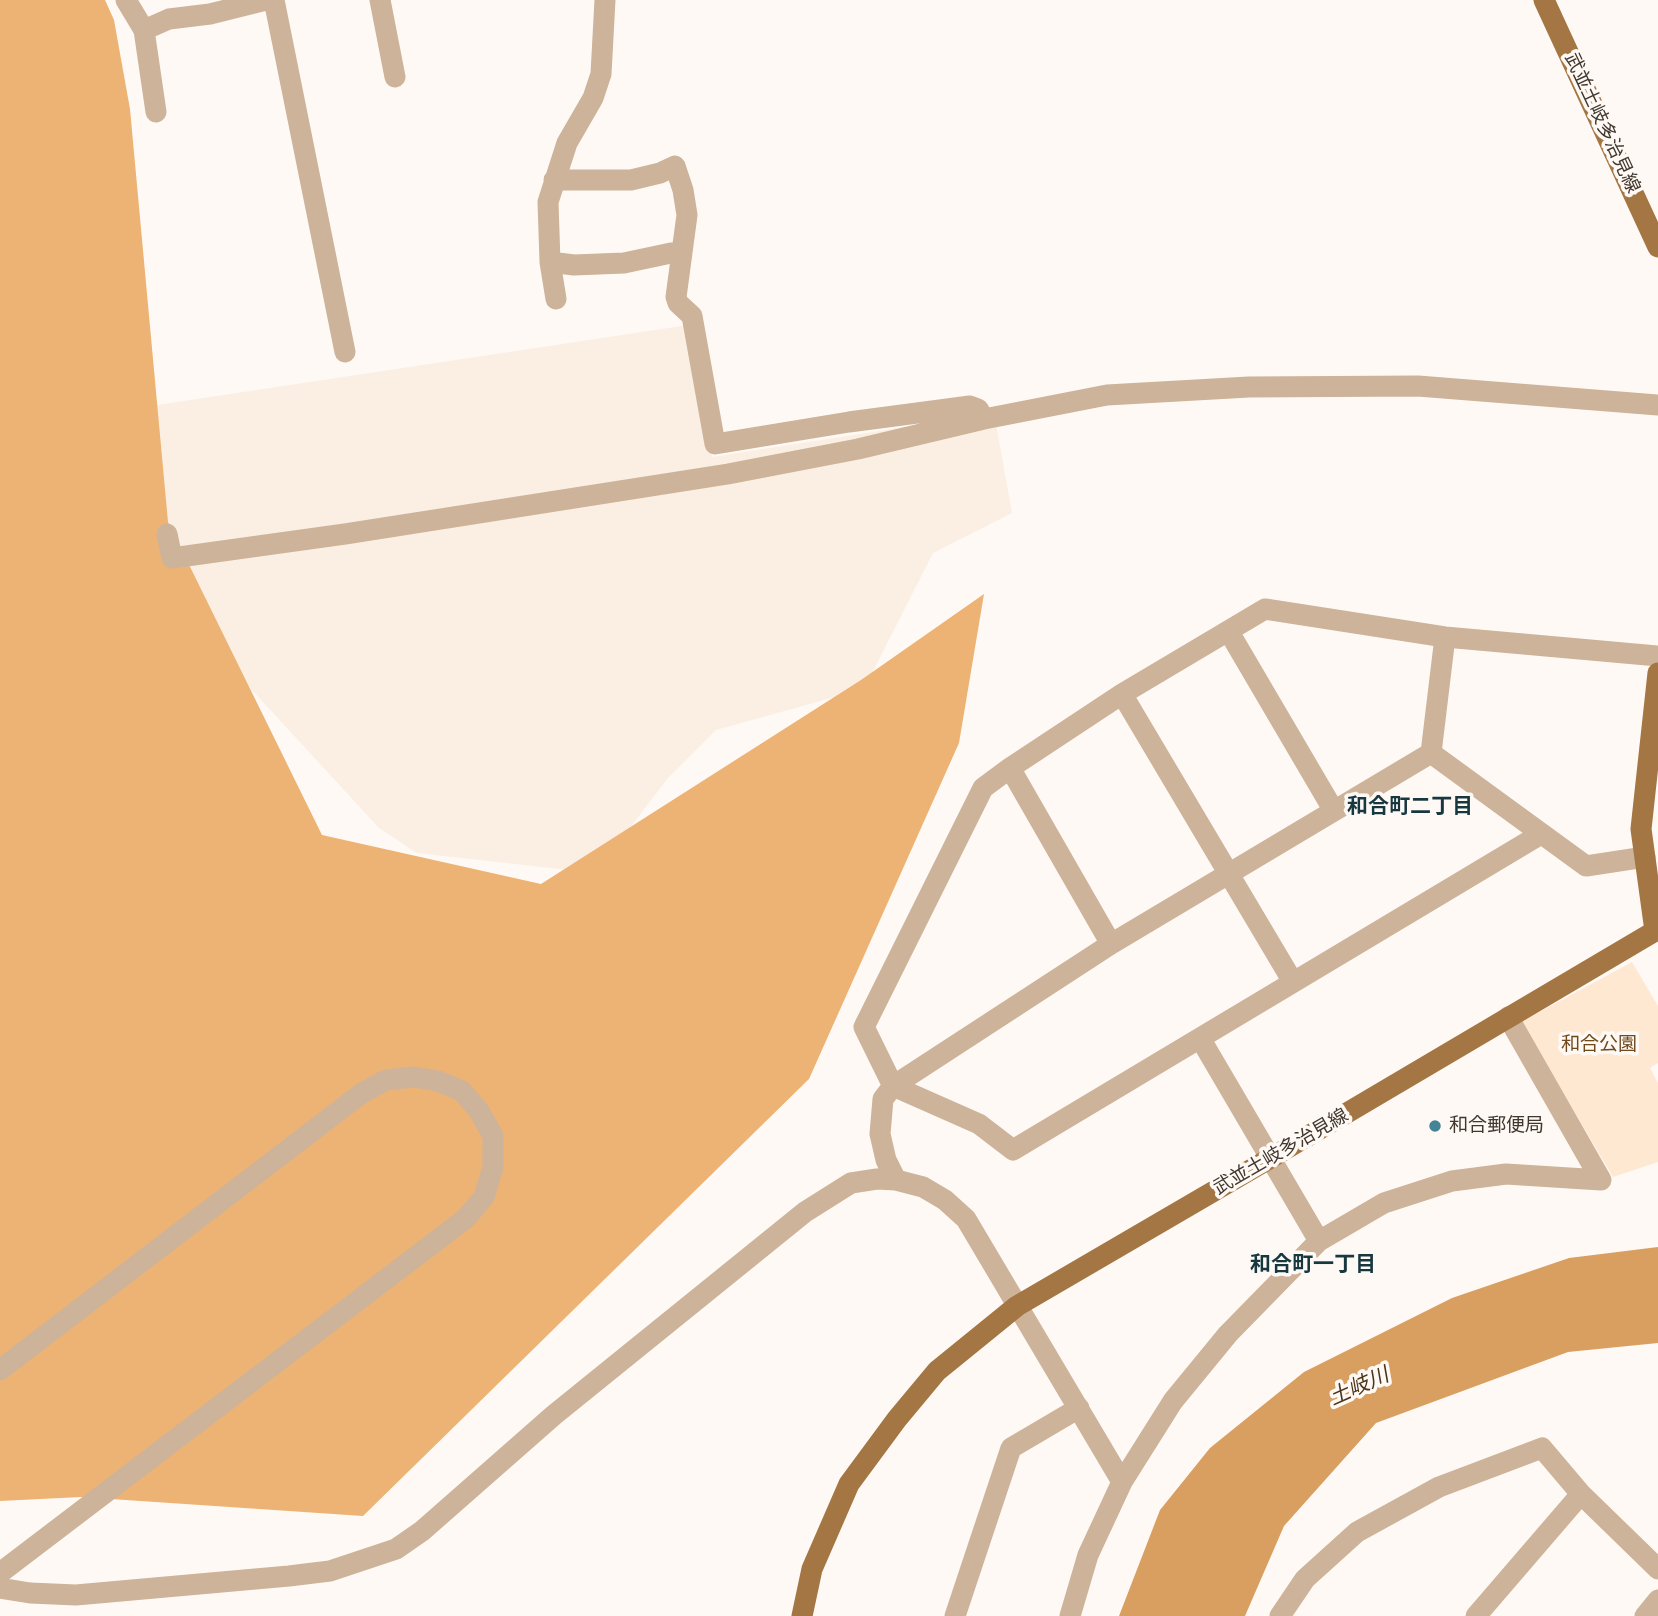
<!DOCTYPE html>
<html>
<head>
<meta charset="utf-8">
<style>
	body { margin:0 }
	canvas { display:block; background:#fef9f5 }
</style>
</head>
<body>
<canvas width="1658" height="1616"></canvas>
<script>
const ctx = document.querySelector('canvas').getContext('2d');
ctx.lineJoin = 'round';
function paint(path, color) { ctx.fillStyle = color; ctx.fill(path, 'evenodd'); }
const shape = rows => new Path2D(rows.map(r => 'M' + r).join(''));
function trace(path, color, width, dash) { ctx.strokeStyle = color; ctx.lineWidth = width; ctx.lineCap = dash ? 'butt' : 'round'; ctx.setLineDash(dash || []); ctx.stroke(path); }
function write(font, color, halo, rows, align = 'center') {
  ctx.font = font + ' "PT Sans","Noto Sans JP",sans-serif'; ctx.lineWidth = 7; ctx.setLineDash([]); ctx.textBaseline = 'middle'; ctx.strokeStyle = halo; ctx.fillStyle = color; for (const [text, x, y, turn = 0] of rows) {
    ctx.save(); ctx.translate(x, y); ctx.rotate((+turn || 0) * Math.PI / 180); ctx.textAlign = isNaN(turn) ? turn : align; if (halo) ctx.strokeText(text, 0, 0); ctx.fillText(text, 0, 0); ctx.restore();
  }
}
paint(shape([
	[688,325,712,457,994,413,1012,513,933,553,864,689,716,730,668,778,595,873,417,853,379,828,157,587,137,408]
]), '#fbefe4');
paint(shape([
	[1632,962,1658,1006,1658,1063,1650,1068,1658,1083,1658,1162,1613,1177,1521,1022]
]), '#fee8d2');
paint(shape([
	[0,0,105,0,114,20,130,109,168,522,322,835,541,884,861,680,984,594,959,743,809,1079,363,1516,81,1497,0,1501]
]), '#edb374');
paint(shape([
	[1658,1247,1658,1343,1568,1352,1376,1423,1284,1526,1245,1616,1119,1616,1160,1510,1210,1448,1304,1372,1452,1298,1569,1258]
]), '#d99f61');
trace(shape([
	[126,0,144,30,156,112],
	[274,0,345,352],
	[380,0,395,77],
	[144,30,169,19,210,14,266,0],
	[554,180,631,180,660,173,675,166,683,190,687,215,676,297,678,303,692,316,715,444,849,422,970,406,978,409,984,419],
	[550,262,574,265,624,263,671,253,681,254],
	[556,299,550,262,548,202,567,143,593,98,601,74,605,0],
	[167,534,172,558,345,534,728,474,858,449,984,419,1107,395,1249,387,1418,386,1658,405],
	[1229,632,1334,811],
	[1122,694,1293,982],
	[1431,753,1586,866,1645,857],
	[1431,753,1445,637],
	[1010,768,983,788,864,1027,893,1086,979,1124,1013,1150,1541,834],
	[1111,944,1010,768,1122,694,1265,609,1445,637,1658,656],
	[1200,1038,1319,1241],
	[896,1180,886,1160,880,1134,883,1099,893,1086,1111,944,1431,753],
	[0,1370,362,1093,386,1080,413,1077,438,1081,462,1091,479,1111,493,1136,493,1167,484,1197,465,1219,0,1573],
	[0,1588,30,1593,76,1595,289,1576,330,1571,396,1549,422,1531,554,1415,805,1212,851,1183,877,1179,896,1180,923,1187,945,1200,966,1219,1122,1482],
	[955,1616,1011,1448,1079,1408],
	[1070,1616,1088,1555,1122,1482,1173,1401,1228,1334,1319,1241,1384,1203,1452,1181,1506,1174,1601,1180,1508,1017],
	[1280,1616,1305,1579,1357,1532,1439,1487,1542,1448,1581,1494,1658,1569],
	[1476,1616,1581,1494],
	[1645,1616,1658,1600]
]), '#cdb399', 21);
trace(shape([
	[1544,0,1658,247],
	[802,1616,812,1569,849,1484,897,1419,937,1371,1017,1306,1269,1159,1655,931,1641,829,1658,673]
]), '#a47643', 21);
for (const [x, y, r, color] of [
	[1435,1126,7,"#438596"]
]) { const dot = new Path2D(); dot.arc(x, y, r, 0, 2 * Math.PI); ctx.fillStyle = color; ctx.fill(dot); trace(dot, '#fef9f5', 2.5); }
write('19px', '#40372e', '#fef9f5', [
	["武並土岐多治見線",1602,123,65],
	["武並土岐多治見線",1281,1152,-30]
]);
write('19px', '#70491b', '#fef9f5', [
	["和合公園",1599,1045]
]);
write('19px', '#40372e', '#fef9f5', [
	["和合郵便局",1449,1126]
], 'left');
write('bold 21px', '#183840', '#fef9f5', [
	["和合町二丁目",1410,807],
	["和合町一丁目",1313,1265]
]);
write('italic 21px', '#4c3419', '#fef9f5', [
	["土岐川",1359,1387,-24]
]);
</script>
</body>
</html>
